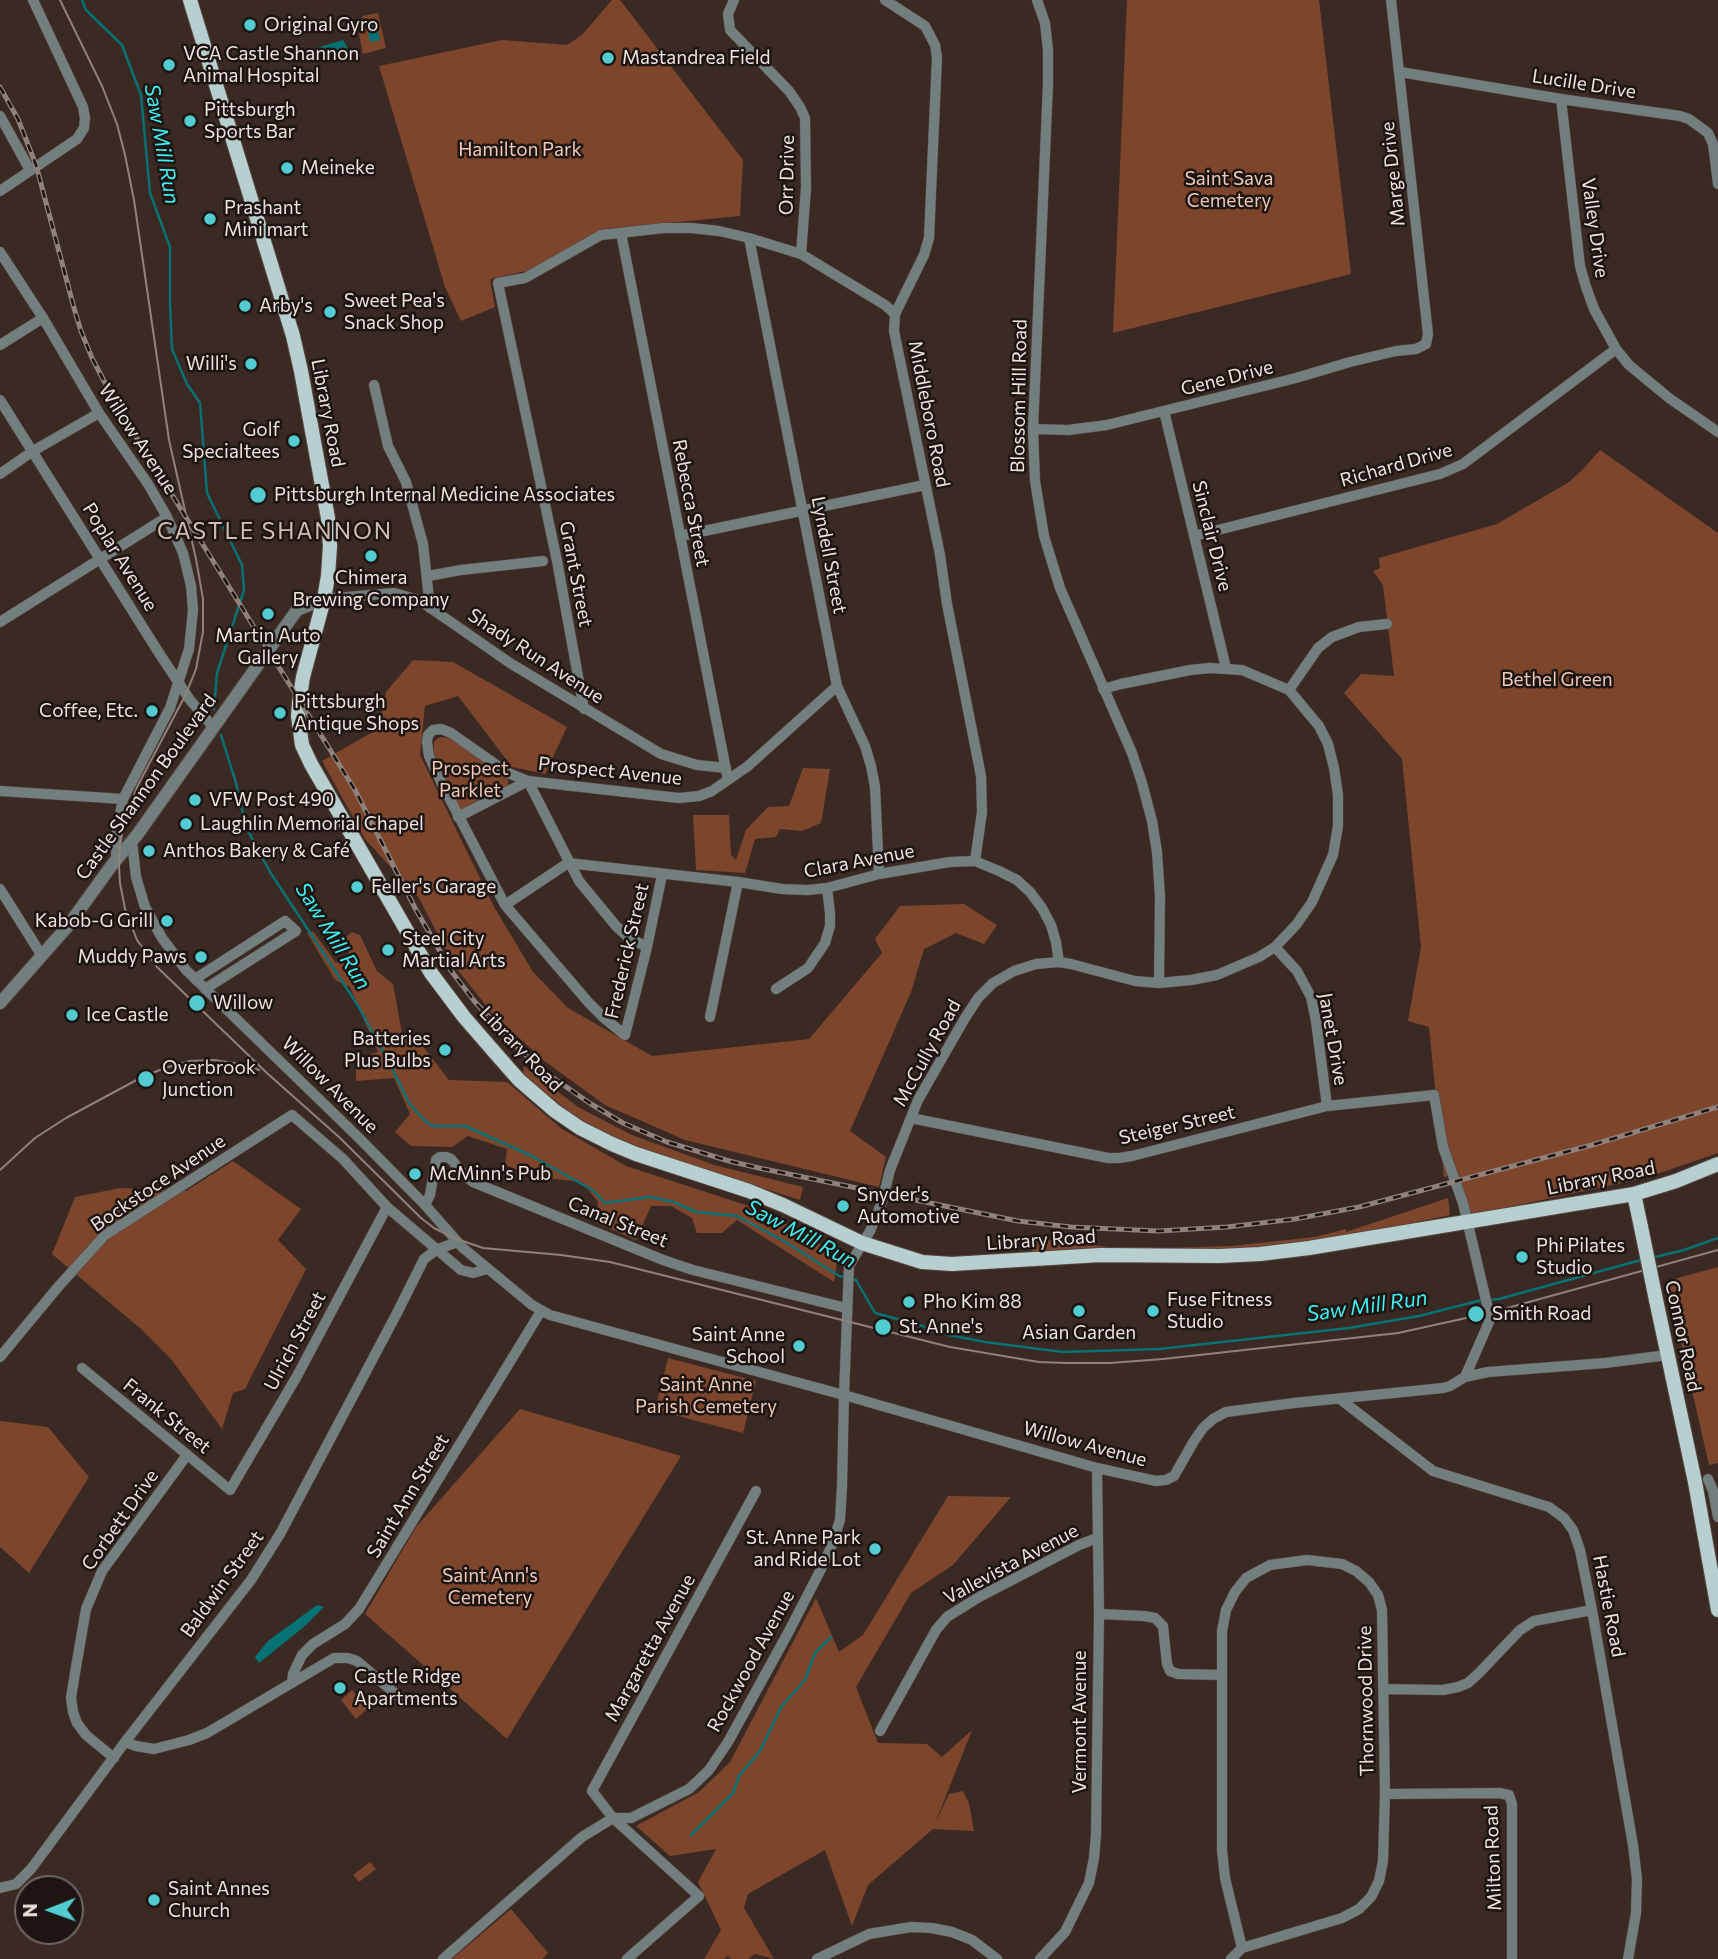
<!DOCTYPE html>
<html>
<head>
<meta charset="utf-8">
<style>
	body { margin:0 }
	#map { position:relative; width:1718px; height:1959px; overflow:hidden; background:#3b2a23; font-family:Commissioner,sans-serif }
	canvas { display:block }
	.north { position:absolute; left:14px; top:1875px; width:70px; height:70px; box-sizing:border-box; background:#1c1511; border:2px solid #706763; border-radius:50%; rotate:269deg; font-size:19px; font-weight:700; line-height:28px; text-align:center; color:#eee2dd }
	.north::after { content:''; display:block; margin:auto; width:24px; height:32px; background:#52ccd1; clip-path:polygon(50% 0,100% 100%,50% 72%,0 100%) }
</style>
</head>
<body>
<div id="map">
<canvas width="1718" height="1959"></canvas>
<div class="north">N</div>
</div>
<script>
const ctx = document.querySelector('canvas').getContext('2d');
ctx.lineJoin = 'round';
function paint(path, color) { ctx.fillStyle = color; ctx.fill(path, 'evenodd'); }
const shape = rows => new Path2D(rows.map(r => 'M' + r).join(''));
function trace(path, color, width, dash) { ctx.strokeStyle = color; ctx.lineWidth = width; ctx.lineCap = dash ? 'butt' : 'round'; ctx.setLineDash(dash || []); ctx.stroke(path); }
function write(font, color, halo, rows, align = 'center') {
  ctx.font = font + ' Commissioner,sans-serif'; ctx.lineWidth = 5; ctx.setLineDash([]); ctx.textBaseline = 'middle'; ctx.strokeStyle = halo; ctx.fillStyle = color; for (const [text, x, y, turn = 0] of rows) {
    ctx.save(); ctx.translate(x, y); ctx.rotate((+turn || 0) * Math.PI / 180); ctx.textAlign = isNaN(turn) ? turn : align; if (halo) ctx.strokeText(text, 0, 0); ctx.fillText(text, 0, 0); ctx.restore();
  }
}
paint(shape([
	[612,0,620,0,743,160,740,216,605,229,531,270,490,279,495,307,461,321,445,287,379,66,502,40,567,45,582,35],
	[1127,0,1319,0,1351,274,1113,333],
	[378,13,386,48,363,54,357,25,363,16],
	[1600,450,1718,533,1718,1153,1645,1178,1471,1215,1458,1173,1444,1177,1429,1027,1408,1021,1421,947,1402,759,1344,693,1361,674,1394,676,1383,585,1373,571,1380,568,1379,558,1497,524,1569,482,1581,471],
	[413,660,453,662,567,727,545,774,512,767,458,696,425,706,420,755,493,905,533,972,568,1008,652,1056,809,1039,882,953,875,939,900,906,964,904,997,925,984,944,956,933,924,949,911,992,850,1131,886,1157,879,1187,685,1140,605,1105,543,1060,492,1013,453,964,419,898,365,839,322,761,378,729,386,692],
	[444,737,452,739,508,778,508,786,460,811,440,770,434,752,434,742,438,738],
	[803,768,830,769,821,823,802,831,780,829,776,837,755,839,745,873,696,870,693,815,729,815,731,855,736,860,746,830,768,807,789,806],
	[313,931,336,963,349,954,346,937,352,932,360,935,377,971,393,984,402,1033,421,1044,449,1080,507,1082,562,1129,626,1166,767,1212,838,1255,834,1282,737,1220,722,1233,697,1233,692,1218,671,1206,651,1206,636,1240,596,1223,598,1202,582,1182,540,1177,532,1167,518,1170,505,1165,507,1149,468,1136,452,1147,411,1146,395,1132,410,1114,394,1078,356,1081,356,1058,378,1052,350,987,335,980,307,933],
	[524,1066,578,1107,632,1135,714,1165,803,1187,800,1200,650,1152,586,1125,523,1075],
	[233,1161,301,1209,278,1240,306,1269,245,1389,233,1393,222,1429,171,1359,141,1329,52,1254,75,1197,120,1188,186,1191],
	[1448,1198,1450,1215,1334,1239,1233,1250,1032,1253,1031,1238,1109,1247,1169,1248,1231,1246,1315,1237,1346,1229,1346,1232],
	[1718,1267,1718,1463,1709,1465,1667,1281],
	[668,1358,756,1381,743,1433,655,1410],
	[520,1409,681,1456,507,1739,365,1614,416,1527],
	[1,1421,48,1427,89,1477,29,1573,0,1547,0,1422],
	[948,1496,1011,1497,953,1565,911,1593,856,1687,878,1743,927,1744,942,1757,972,1730,935,1824,949,1794,963,1791,969,1803,974,1831,933,1829,868,1885,852,1926,825,1850,748,1894,744,1908,774,1959,755,1954,748,1959,731,1959,728,1956,723,1959,704,1959,721,1930,698,1882,716,1849,670,1856,636,1826,699,1792,730,1762,816,1598,839,1652,863,1635],
	[352,1690,356,1694,360,1690,373,1704,356,1719,341,1700],
	[370,1862,376,1869,359,1882,353,1875],
	[511,1909,548,1953,542,1959,452,1959]
]), '#7e452d');
paint(shape([
	[375,20,380,40,370,42,366,22],
	[343,40,350,52,309,62,304,61,303,55,306,51],
	[317,1605,324,1607,305,1626,259,1663,255,1657,268,1641]
]), '#077275');
trace(shape([
	[82,0,86,10,122,45,141,95,150,193,170,247,170,304,172,349,187,384,200,403,207,493,242,565,244,590,217,673,214,709],
	[221,735,236,783,246,827,270,872,357,1004,390,1064,409,1103,425,1121,433,1126,465,1126,530,1155,594,1191,605,1203,650,1197,674,1202,696,1212,737,1216,784,1241,839,1276,845,1277],
	[1651,1258,1684,1250,1718,1238],
	[852,1279,856,1280,875,1313,923,1326,928,1330,939,1333,985,1342,1063,1352,1159,1349,1349,1328,1419,1316,1482,1300],
	[1488,1300,1499,1299,1641,1260],
	[691,1835,733,1793,739,1776,760,1751,781,1707,805,1680,815,1653,831,1637]
]), '#077275', 2.5);
const minor = shape([
	[734,0,728,14,730,30,789,91,800,107,805,118,806,188,801,254],
	[885,0,925,26,935,45,937,57,929,238,924,255,895,314,894,331,940,555,947,604,981,776,982,812,975,861],
	[1037,0,1045,23,1048,50,1048,84,1033,429,1035,481,1044,536,1060,588,1132,753,1142,783,1152,821,1157,852,1160,896,1159,983],
	[1400,72,1561,99,1680,116,1689,119,1708,133,1713,144,1718,184],
	[1561,99,1580,266,1586,287,1594,309,1616,349,1629,365,1669,398,1718,432],
	[0,116,30,170],
	[0,191,77,139,84,128,85,118,83,107,33,0],
	[621,233,728,780],
	[749,238,837,686,865,746,871,766,875,787,879,874],
	[0,252,43,318,99,413,148,484,167,517,183,553,191,586,193,610,189,649,170,708,123,799,117,829,116,859],
	[0,345,43,318],
	[374,385,388,446,406,482,423,544,430,608],
	[0,400,159,653,190,700,214,728],
	[1164,411,1226,668],
	[1033,429,1068,430,1107,425,1296,378,1350,362,1396,351,1416,349,1426,344,1428,334,1391,0],
	[0,474,33,451,99,413],
	[680,536,925,485],
	[1194,536,1440,474,1463,464,1616,349],
	[428,576,461,570,543,561],
	[324,599,394,593,419,600,510,663,661,754,697,765,726,768],
	[0,622,167,517],
	[1289,690,1318,648,1332,637,1359,627,1387,624],
	[584,709,557,561,498,283,525,278,601,235,664,228,691,228,719,231,749,238,801,254,885,305,895,314],
	[0,791,123,799],
	[458,817,528,781,579,881,616,926,629,938,647,947],
	[132,841,136,877,145,907,162,938,186,970,358,1137,425,1205,463,1248,532,1305,550,1315,851,1397,1097,1468,1156,1481,1166,1480,1174,1476,1194,1441,1203,1428,1213,1419,1226,1412,1294,1403,1443,1388,1450,1386,1465,1377,1488,1372,1605,1363,1668,1355],
	[662,875,647,947,625,1035,604,1018,589,1003,505,905,441,782,429,756,427,742,428,735,433,730,441,729,451,733,508,773,528,781,679,798,699,796,712,791,748,766,837,686],
	[0,889,42,956],
	[505,905,568,863,738,882,782,889,808,890,827,888,879,874,950,862,975,861,999,871,1017,880,1030,892,1042,908,1051,925,1056,942,1059,962],
	[1275,947,1297,971,1311,997,1316,1021,1327,1106],
	[195,979,285,921,296,931,205,989],
	[776,989,808,968,825,943,830,926,830,913,827,888],
	[710,1017,738,882],
	[911,1118,1108,1158,1119,1158,1132,1156,1327,1106,1434,1095,1443,1147,1463,1203,1489,1313,1489,1322,1465,1377],
	[425,1205,430,1195,436,1160,440,1157,446,1157,451,1159,465,1176,473,1182,663,1260,693,1270,846,1308],
	[0,1357,58,1287,105,1235,292,1115,343,1159,387,1207,461,1270,473,1273,487,1269],
	[82,1368,230,1490,297,1376,387,1207],
	[1340,1399,1433,1471,1549,1507,1564,1518,1573,1530,1580,1550,1592,1610,1633,1845,1637,1879,1636,1913,1628,1959],
	[1708,1479,1713,1491,1718,1517],
	[1099,1614,1144,1616,1155,1618,1163,1626,1167,1664,1170,1671,1178,1674,1222,1675],
	[292,1683,293,1674,302,1655,313,1644,345,1624,359,1609,541,1311],
	[1385,1689,1443,1690,1458,1687,1468,1683,1479,1673,1520,1630,1534,1621,1592,1610],
	[880,1731,936,1630,947,1617,979,1597,1079,1545,1097,1538],
	[125,1742,136,1746,154,1749,189,1740,207,1733,334,1658,348,1658,357,1661,404,1701],
	[114,1758,86,1735,77,1723,73,1712,71,1698,75,1673,86,1609,102,1571,187,1455],
	[1385,1794,1499,1793,1509,1795,1512,1804,1512,1959],
	[0,1888,16,1884,31,1869,125,1742,251,1580,280,1534,397,1313,424,1259,436,1250,457,1242],
	[443,1959,582,1837,613,1818,631,1818,689,1789,709,1770,728,1742,788,1633,820,1571,832,1545,840,1520,842,1487,844,1395,849,1266,870,1231,882,1202,890,1170,918,1100,965,1018,978,998,993,983,1014,971,1036,964,1059,962,1071,964,1135,981,1159,983,1191,980,1217,975,1259,957,1275,947,1296,925,1312,902,1333,855,1338,826,1338,795,1334,768,1328,744,1319,726,1289,690,1242,670,1210,668,1190,670,1121,684,1103,689],
	[627,1959,699,1896,613,1818,592,1791,756,1491],
	[817,1959,869,1934,911,1927,932,1928,952,1932,972,1940,997,1959],
	[1040,1959,1065,1932,1089,1883,1094,1858,1096,1835,1099,1614,1097,1468],
	[1231,1959,1242,1948,1342,1918,1359,1909,1371,1897,1379,1881,1383,1861,1385,1794,1382,1610,1378,1595,1369,1582,1356,1571,1342,1564,1307,1560,1270,1565,1246,1578,1235,1592,1226,1610,1222,1631,1222,1850,1225,1878,1242,1948]
]);
const tertiary = shape([
	[0,1003,67,927,112,865,137,835,297,610,324,599]
]);
const primary = shape([
	[190,0,293,336,301,371,328,518,330,546,328,576,324,599,303,677,299,703,298,716,302,745,311,764,431,973,464,1017,497,1055,519,1080,555,1111,580,1128,612,1144,636,1154,749,1191,783,1205,862,1243,922,1262,952,1264,1100,1255,1220,1256,1260,1254,1309,1248,1634,1194,1676,1181,1718,1164],
	[1634,1194,1641,1227],
	[1656,1300,1695,1482,1718,1610]
]);
trace(minor, '#584741', 11);
trace(tertiary, '#584741', 14);
trace(primary, '#584741', 16);
trace(minor, '#737e7e', 10);
trace(tertiary, '#737e7e', 12);
trace(primary, '#b8cfcf', 14);
trace(shape([
	[60,0,102,86,117,124,125,155,134,200,169,440,196,559,203,599,203,632,196,669,186,694,138,785,125,817,120,846,119,866,120,883,125,909,137,940,157,967,268,1074,339,1137,421,1218,434,1228,454,1238,483,1248,561,1255,610,1262,950,1347,1039,1362,1066,1363,1110,1363,1163,1359,1398,1333,1489,1313,1718,1250],
	[0,1170,35,1138,66,1118,144,1076,168,1067,190,1061,214,1060,247,1065,259,1070]
]), '#90817b', 2);
const rail = shape([
	[0,87,18,119,36,165,74,308,81,331,92,358,117,406,355,790,415,908,452,972,475,1002,519,1049,546,1073,591,1104,623,1123,667,1142,729,1161,759,1168,1018,1221,1071,1227,1158,1231,1227,1227,1295,1219,1359,1207,1592,1145,1718,1107]
]);
trace(rail, '#90817b', 5);
trace(rail, '#1c1511', 2.5, [8]);
const primaryBridge = shape([
	[1641,1227,1656,1300]
]);
trace(primaryBridge, '#584741', 16, []);
trace(primaryBridge, '#b8cfcf', 14);
for (const [x, y, r, color] of [
	[250,25,7,"#52ccd1"],
	[608,58,7,"#52ccd1"],
	[169,65,7,"#52ccd1"],
	[190,121,7,"#52ccd1"],
	[287,168,7,"#52ccd1"],
	[210,219,7,"#52ccd1"],
	[245,306,7,"#52ccd1"],
	[330,312,7,"#52ccd1"],
	[251,364,7,"#52ccd1"],
	[294,441,7,"#52ccd1"],
	[258,495,9,"#52ccd1"],
	[371,556,7,"#52ccd1"],
	[268,614,7,"#52ccd1"],
	[152,711,7,"#52ccd1"],
	[280,713,7,"#52ccd1"],
	[195,800,7,"#52ccd1"],
	[186,824,7,"#52ccd1"],
	[149,851,7,"#52ccd1"],
	[357,887,7,"#52ccd1"],
	[167,921,7,"#52ccd1"],
	[388,950,7,"#52ccd1"],
	[201,957,7,"#52ccd1"],
	[197,1003,9,"#52ccd1"],
	[72,1015,7,"#52ccd1"],
	[445,1050,7,"#52ccd1"],
	[146,1079,9,"#52ccd1"],
	[415,1174,7,"#52ccd1"],
	[843,1206,7,"#52ccd1"],
	[1522,1257,7,"#52ccd1"],
	[909,1302,7,"#52ccd1"],
	[1079,1311,7,"#52ccd1"],
	[1153,1311,7,"#52ccd1"],
	[1476,1314,9,"#52ccd1"],
	[883,1327,9,"#52ccd1"],
	[799,1346,7,"#52ccd1"],
	[875,1549,7,"#52ccd1"],
	[340,1688,7,"#52ccd1"],
	[154,1900,7,"#52ccd1"]
]) { const dot = new Path2D(); dot.arc(x, y, r, 0, 2 * Math.PI); ctx.fillStyle = color; ctx.fill(dot); trace(dot, '#1c1511', 2.5); }
write('19px', '#eee2dd', '#1c1511', [
	["Original Gyro",264,25],
	["VCA Castle Shannon",183,54],
	["Animal Hospital",183,76],
	["Mastandrea Field",622,58],
	["Pittsburgh",204,110],
	["Sports Bar",204,132],
	["Meineke",301,168],
	["Prashant",224,208],
	["Mini mart",224,230],
	["Sweet Pea's",344,301],
	["Snack Shop",344,323],
	["Arby's",259,306],
	["Willi's",237,364,"right"],
	["Golf",280,430,"right"],
	["Specialtees",280,452,"right"],
	["Pittsburgh Internal Medicine Associates",274,495],
	["Chimera",371,578,"center"],
	["Brewing Company",371,600,"center"],
	["Martin Auto",268,636,"center"],
	["Gallery",268,658,"center"],
	["Pittsburgh",294,702],
	["Antique Shops",294,724],
	["Coffee, Etc.",138,711,"right"],
	["VFW Post 490",209,800],
	["Laughlin Memorial Chapel",200,824],
	["Anthos Bakery & Café",163,851],
	["Feller's Garage",371,887],
	["Kabob-G Grill",153,921,"right"],
	["Steel City",402,939],
	["Martial Arts",402,961],
	["Muddy Paws",187,957,"right"],
	["Willow",213,1003],
	["Ice Castle",86,1015],
	["Batteries",431,1039,"right"],
	["Plus Bulbs",431,1061,"right"],
	["Overbrook",162,1068],
	["Junction",162,1090],
	["McMinn's Pub",429,1174],
	["Snyder's",857,1195],
	["Automotive",857,1217],
	["Phi Pilates",1536,1246],
	["Studio",1536,1268],
	["Fuse Fitness",1167,1300],
	["Studio",1167,1322],
	["Pho Kim 88",923,1302],
	["Smith Road",1492,1314],
	["St. Anne's",899,1327],
	["Asian Garden",1079,1333,"center"],
	["Saint Anne",785,1335,"right"],
	["School",785,1357,"right"],
	["St. Anne Park",861,1538,"right"],
	["and Ride Lot",861,1560,"right"],
	["Castle Ridge",354,1677],
	["Apartments",354,1699],
	["Saint Annes",168,1889],
	["Church",168,1911]
], 'left');
write('19px', '#eee2dd', '#1c1511', [
	["Lucille Drive",1584,84,9],
	["Marge Drive",1393,174,-96],
	["Orr Drive",787,175,-89],
	["Valley Drive",1595,228,82],
	["Gene Drive",1227,378,-14],
	["Blossom Hill Road",1019,396,-89],
	["Library Road",328,413,79],
	["Middleboro Road",929,414,79],
	["Willow Avenue",138,439,57],
	["Richard Drive",1396,465,-16],
	["Rebecca Street",691,503,79],
	["Sinclair Drive",1212,536,76],
	["Lyndell Street",829,555,79],
	["Poplar Avenue",120,557,58],
	["Grant Street",576,574,79],
	["Shady Run Avenue",536,656,33],
	["Prospect Avenue",610,771,6],
	["Castle Shannon Boulevard",146,787,-54],
	["Clara Avenue",859,861,-11],
	["Frederick Street",627,951,-77],
	["Janet Drive",1333,1039,80],
	["Library Road",521,1049,46],
	["McCully Road",927,1053,-61],
	["Willow Avenue",330,1085,45],
	["Steiger Street",1177,1125,-13],
	["Library Road",1601,1178,-11],
	["Bockstoce Avenue",158,1183,-34],
	["Canal Street",618,1222,22],
	["Library Road",1041,1240,-4],
	["Connor Road",1683,1336,78],
	["Ulrich Street",295,1341,-62],
	["Frank Street",167,1416,39],
	["Willow Avenue",1085,1444,15],
	["Saint Ann Street",408,1496,-59],
	["Corbett Drive",120,1520,-55],
	["Vallevista Avenue",1011,1564,-28],
	["Baldwin Street",222,1584,-54],
	["Hastie Road",1609,1606,79],
	["Margaretta Avenue",650,1648,-61],
	["Rockwood Avenue",751,1661,-61],
	["Thornwood Drive",1366,1701,-91],
	["Vermont Avenue",1080,1722,-90],
	["Milton Road",1493,1858,-92]
]);
write('19px', '#f1c7b6', '#1c1511', [
	["Hamilton Park",520,150],
	["Saint Sava",1229,179],
	["Cemetery",1229,201],
	["Bethel Green",1557,680],
	["Prospect",470,769],
	["Parklet",470,791],
	["Saint Anne",706,1385],
	["Parish Cemetery",706,1407],
	["Saint Ann's",490,1576],
	["Cemetery",490,1598]
]);
write('italic 21px', '#40edf2', '#1c1511', [
	["Saw Mill Run",162,144,80],
	["Saw Mill Run",333,936,58],
	["Saw Mill Run",801,1234,28],
	["Saw Mill Run",1367,1306,-8]
]);
ctx.letterSpacing = '2px';
write('23px', '#d2bcb3', '#1c1511', [
	["CASTLE SHANNON",275,531]
]);
ctx.letterSpacing = '0px';
</script>
</body>
</html>
